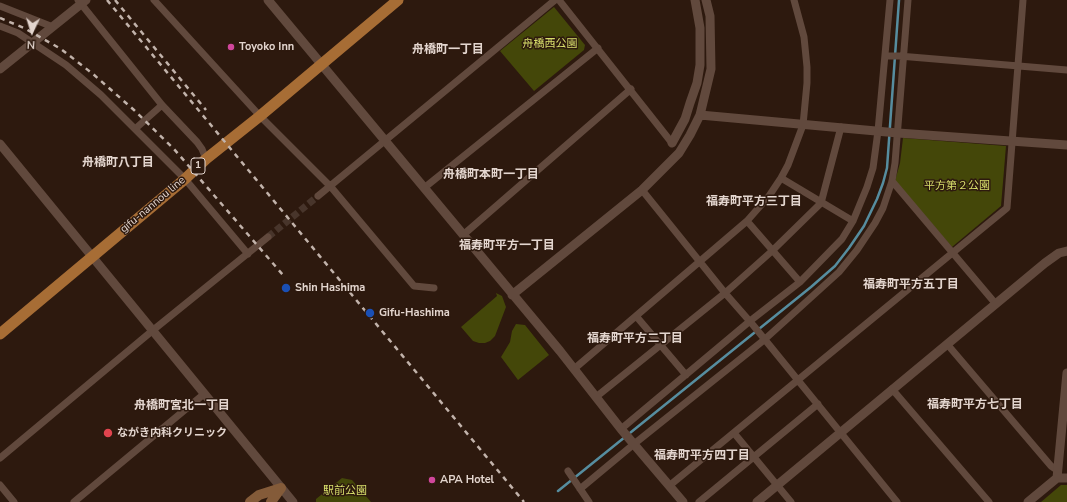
<!DOCTYPE html>
<html>
<head>
<meta charset="utf-8">
<style>
	body { margin:0 }
	#map { position:relative; width:1067px; height:502px; overflow:hidden; background:#2d190e; font-family:"Nunito Sans",sans-serif }
	canvas { display:block }
	.north { position:absolute; left:12px; top:12px; width:40px; height:40px; -webkit-text-stroke:3px #2d190e; paint-order:stroke; rotate:184deg; font-size:11px; font-weight:700; line-height:16px; text-align:center; color:#e3d5ce }
	.north::after { content:''; display:block; margin:auto; width:14px; height:18px; background:#e3d5ce; clip-path:polygon(50% 0,100% 100%,50% 72%,0 100%) }
</style>
</head>
<body>
<div id="map">
<canvas width="1067" height="502"></canvas>
<div class="north">N</div>
</div>
<script>
const ctx = document.querySelector('canvas').getContext('2d');
ctx.lineJoin = 'round';
function paint(path, color) { ctx.fillStyle = color; ctx.fill(path, 'evenodd'); }
const shape = rows => new Path2D(rows.map(r => 'M' + r).join(''));
function trace(path, color, width, dash) { ctx.strokeStyle = color; ctx.lineWidth = width; ctx.lineCap = dash ? 'butt' : 'round'; ctx.setLineDash(dash || []); ctx.stroke(path); }
function write(font, color, halo, rows, align = 'center') {
  ctx.font = font + ' "Nunito Sans","Noto Sans JP",sans-serif'; ctx.lineWidth = 3; ctx.setLineDash([]); ctx.textBaseline = 'middle'; ctx.strokeStyle = halo; ctx.fillStyle = color; for (const [text, x, y, turn = 0] of rows) {
    ctx.save(); ctx.translate(x, y); ctx.rotate((+turn || 0) * Math.PI / 180); ctx.textAlign = isNaN(turn) ? turn : align; if (halo) ctx.strokeText(text, 0, 0); ctx.fillText(text, 0, 0); ctx.restore();
  }
}
paint(shape([
	[554,7,585,45,584,50,534,91,500,51],
	[903,138,1006,146,1001,206,952,247,895,181,900,163],
	[496,293,502,296,506,307,495,336,490,341,485,343,479,343,473,341,461,327,497,296],
	[516,324,525,325,549,355,518,380,501,357,510,342,512,331],
	[342,478,352,480,371,502,316,502,316,499],
	[1061,485,1067,485,1067,502,1041,502]
]), '#444709');
trace(shape([
	[558,491,811,287,835,266,849,248,864,226,877,199,883,183,887,168,899,0]
]), '#568d9f', 2.5);
trace(shape([
	[268,237,318,196]
]), '#48352b', 7, [7, 3.5]);
trace(shape([
	[78,0,162,105,197,142,202,149,206,159],
	[154,0,260,116,331,187,414,286,434,288],
	[559,0,672,143],
	[0,6,53,27],
	[0,26,18,33,66,65,101,95,185,179,248,254],
	[885,56,899,56,1067,70],
	[135,129,162,105],
	[781,178,853,221],
	[892,181,995,303],
	[424,188,598,48],
	[642,190,725,293,753,325,897,502],
	[318,196,555,0],
	[747,221,800,282],
	[463,235,631,89],
	[636,316,686,375],
	[947,344,1051,466,1057,470],
	[574,369,747,221,769,196,781,178,788,165,803,125,807,83,807,67,804,37,794,0],
	[892,389,989,502],
	[596,397,725,293,772,251,821,203,841,127],
	[621,429,750,321,800,282,842,239,853,221,867,187,873,168,878,131,890,0],
	[734,433,791,502],
	[0,458,152,331,268,237],
	[568,471,589,502],
	[0,485,14,502],
	[669,486,1007,208,1023,0],
	[580,489,634,444,764,340,839,272,857,250,875,223,883,208,892,181,895,163,908,0],
	[74,502,204,394],
	[699,502,818,404]
]), '#61493d', 7);
trace(shape([
	[268,0,560,351,621,429,683,502],
	[0,69,86,0],
	[700,115,898,133,1067,145],
	[672,143,685,119,690,103,697,83,700,65,700,28,695,0],
	[0,144,293,502],
	[512,295,642,190,679,153,690,135,700,115,711,69,710,16,706,0],
	[1057,478,1067,373],
	[757,502,1045,263,1059,253,1067,251],
	[1028,502,1057,478,1067,478]
]), '#61493d', 9);
trace(shape([
	[250,502,259,495,281,488],
	[271,502,281,488]
]), '#845b39', 10);
trace(shape([
	[0,334,185,179,206,159,260,116,398,0]
]), '#a76d35', 11);
trace(shape([
	[107,0,524,502],
	[115,0,206,110],
	[0,18,24,28,61,49,93,74,134,110,174,149,283,275]
]), '#c2b3ab', 2.5, [5, 5]);
for (const [x, y, r, color] of [
	[231,47,4,"#d1479c"],
	[286,288,5,"#1a4fb4"],
	[370,313,5,"#1a4fb4"],
	[108,433,5,"#e0444e"],
	[432,480,4,"#d1479c"]
]) { const dot = new Path2D(); dot.arc(x, y, r, 0, 2 * Math.PI); ctx.fillStyle = color; ctx.fill(dot); trace(dot, '#2d190e', 1.5); }
for (const [x, y, w] of [
	[198,166,14]
]) { const box = new Path2D(); box.roundRect(x - w / 2, y - 8, w, 16, 3); ctx.fillStyle = '#2d190e'; ctx.fill(box); trace(box, '#e3d5ce', 1); }
write('bold 10px', '#e3d5ce', null, [
	["1",198,166]
]);
write('11px', '#d8df6b', '#2d190e', [
	["舟橋西公園",550,44],
	["平方第２公園",957,186],
	["駅前公園",345,491]
]);
write('bold 11px', '#e3d5ce', '#2d190e', [
	["Toyoko Inn",239,47],
	["Shin Hashima",295,288],
	["Gifu-Hashima",379,313],
	["ながき内科クリニック",117,433],
	["APA Hotel",440,480]
], 'left');
write('11px', '#e3d5ce', '#2d190e', [
	["gifu-nannou line",153,205,-40]
]);
write('bold 12px', '#e3d5ce', '#2d190e', [
	["舟橋町一丁目",448,50],
	["舟橋町八丁目",118,163],
	["舟橋町本町一丁目",491,175],
	["福寿町平方三丁目",754,202],
	["福寿町平方一丁目",507,246],
	["福寿町平方五丁目",911,285],
	["福寿町平方二丁目",635,339],
	["福寿町平方七丁目",975,405],
	["舟橋町宮北一丁目",182,406],
	["福寿町平方四丁目",702,456]
]);
</script>
</body>
</html>
